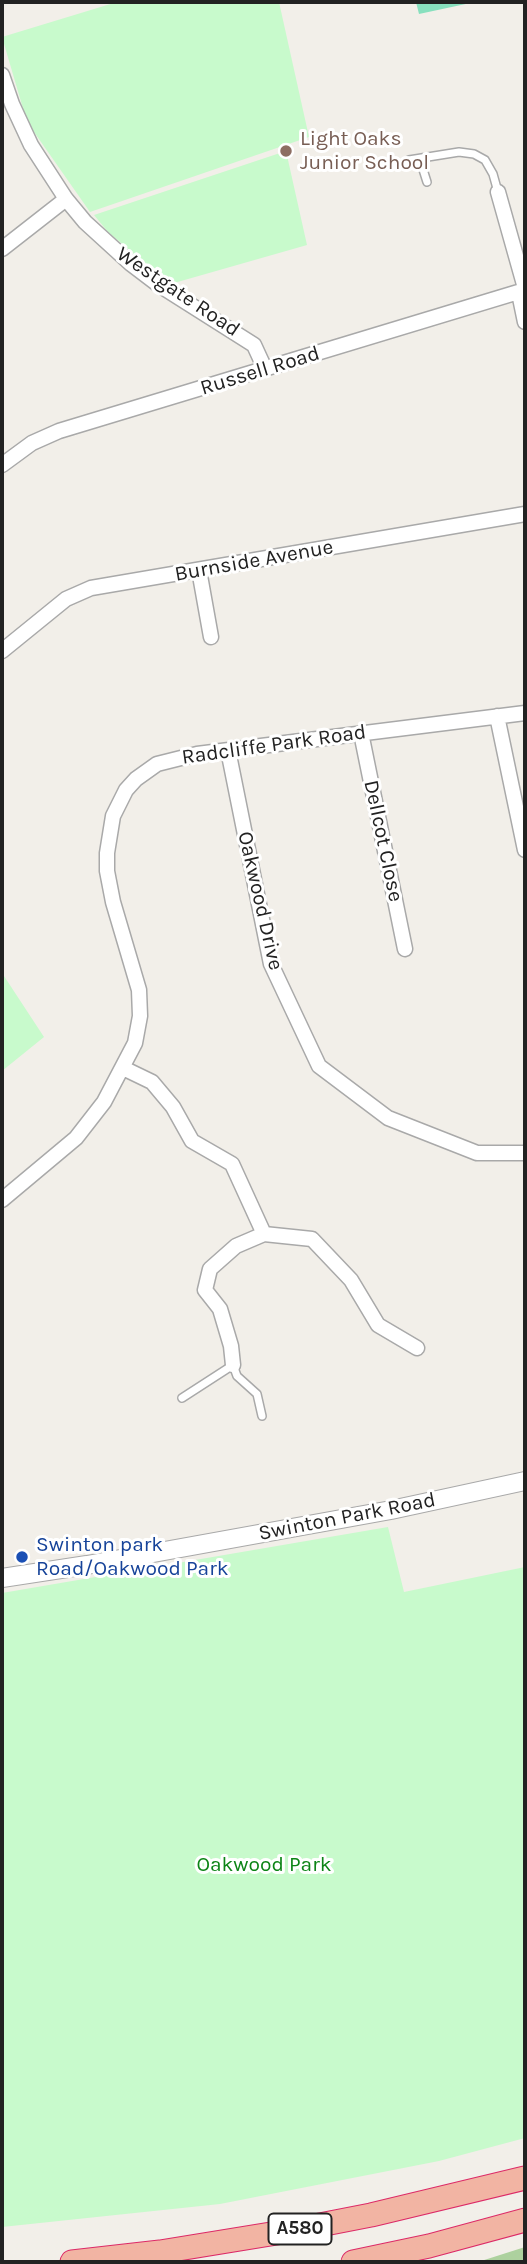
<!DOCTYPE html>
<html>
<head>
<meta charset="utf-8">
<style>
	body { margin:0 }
	#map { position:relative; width:527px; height:2264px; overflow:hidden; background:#f2efe9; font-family:Karla,sans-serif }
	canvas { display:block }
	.frame { position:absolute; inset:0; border:4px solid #222; pointer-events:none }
</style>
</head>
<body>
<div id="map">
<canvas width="527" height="2264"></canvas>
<div class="frame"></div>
</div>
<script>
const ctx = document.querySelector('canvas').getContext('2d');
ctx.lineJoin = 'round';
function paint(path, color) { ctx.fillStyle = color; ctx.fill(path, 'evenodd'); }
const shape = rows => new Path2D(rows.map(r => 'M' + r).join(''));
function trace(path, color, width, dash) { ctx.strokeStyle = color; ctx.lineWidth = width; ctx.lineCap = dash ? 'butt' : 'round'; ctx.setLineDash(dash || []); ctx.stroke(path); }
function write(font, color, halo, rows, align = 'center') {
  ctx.font = font + ' Karla,sans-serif'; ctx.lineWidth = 6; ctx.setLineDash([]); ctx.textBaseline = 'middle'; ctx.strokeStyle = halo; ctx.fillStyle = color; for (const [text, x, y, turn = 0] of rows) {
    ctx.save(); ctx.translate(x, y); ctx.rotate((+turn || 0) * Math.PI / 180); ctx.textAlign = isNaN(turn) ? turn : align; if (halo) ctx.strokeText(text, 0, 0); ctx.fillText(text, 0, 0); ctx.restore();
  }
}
paint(shape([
	[525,2247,525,2262,478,2262]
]), '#add19e');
paint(shape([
	[117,2,279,2,309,137,90,212,27,122,2,37],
	[286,151,307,245,174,283,140,259,108,232,94,215],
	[2,973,44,1037,2,1071],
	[388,1527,404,1592,525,1567,525,2138,439,2161,220,2204,2,2227,2,1593]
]), '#c8facc');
paint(shape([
	[416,2,475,2,419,14]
]), '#88e0be');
const service = shape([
	[409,160,459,152,474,154,485,160,493,174,498,192],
	[420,160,427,182],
	[182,1398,233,1365,237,1376,257,1394,262,1416]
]);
const minor = shape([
	[2,75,12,104,31,145,66,199,85,222,131,264,156,283,254,345,265,369],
	[498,192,525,288],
	[2,249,66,199],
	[519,293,525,322],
	[2,465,32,443,59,431,525,290],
	[199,570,211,637],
	[2,651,66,599,91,588,525,514],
	[497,716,525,850],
	[361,733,405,949],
	[228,750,271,964,319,1066,388,1118,477,1153,525,1153],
	[123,1068,152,1082,173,1107,192,1141,232,1164,264,1234,312,1239,351,1280,378,1325,417,1348],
	[2,1200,76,1138,104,1102,135,1043,140,1016,139,990,113,902,107,871,107,853,113,816,126,790,136,779,157,764,197,754,525,713],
	[233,1365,231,1346,220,1309,205,1290,210,1269,236,1246,264,1234]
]);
const tertiary = shape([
	[2,1578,87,1565,391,1510,525,1481]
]);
const trunk = shape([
	[72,2262,160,2252,289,2231,371,2215,525,2178],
	[353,2262,429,2246,525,2220]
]);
trace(service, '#a9a9a9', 10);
trace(minor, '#a9a9a9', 17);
trace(tertiary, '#a9a9a9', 20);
trace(trunk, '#dc2a67', 25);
trace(service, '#fff', 7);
trace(minor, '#fff', 14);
trace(tertiary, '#fff', 18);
trace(trunk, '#f2b4a3', 23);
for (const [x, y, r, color] of [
	[286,151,7,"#8d6e63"],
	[22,1557,7,"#1a4fb4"]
]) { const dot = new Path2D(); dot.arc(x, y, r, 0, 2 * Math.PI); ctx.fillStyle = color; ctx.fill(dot); trace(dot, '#fff', 2.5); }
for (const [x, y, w] of [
	[300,2229,63]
]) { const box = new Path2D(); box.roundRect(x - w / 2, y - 15.5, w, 31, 5); ctx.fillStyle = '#fff'; ctx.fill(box); trace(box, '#222', 2); }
write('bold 19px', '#222', null, [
	["A580",300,2229]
]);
write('21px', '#785e54', '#fff', [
	["Light Oaks",300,139],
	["Junior School",300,163]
], 'left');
write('21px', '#222', '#fff', [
	["Westgate Road",178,292,34],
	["Russell Road",260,371,-17],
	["Burnside Avenue",254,561,-10],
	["Radcliffe Park Road",274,745,-8],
	["Dellcot Close",383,841,78],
	["Oakwood Drive",260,901,77],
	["Swinton Park Road",347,1517,-11]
]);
write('21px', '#164399', '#fff', [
	["Swinton park",36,1545],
	["Road/Oakwood Park",36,1569]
], 'left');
write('21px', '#0c8416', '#fff', [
	["Oakwood Park",264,1865]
]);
</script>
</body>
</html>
